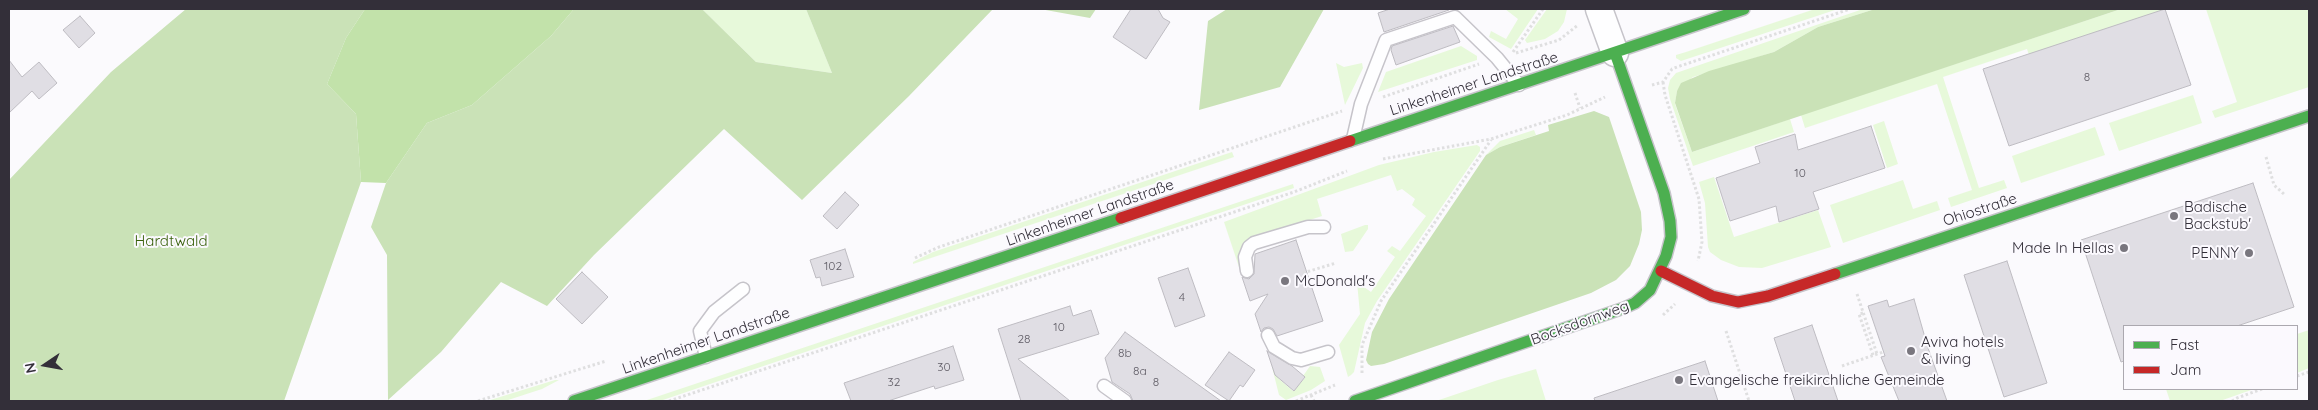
<!DOCTYPE html>
<html>
<head>
<meta charset="utf-8">
<style>
	body { margin:0 }
	#map { position:relative; width:2318px; height:410px; overflow:hidden; background:#fbfafd; font-family:Quicksand,sans-serif }
	canvas { display:block }
	.frame { position:absolute; inset:0; border:10px solid #332f39; pointer-events:none }
	.legend { position:absolute; left:2123px; top:325px; width:175px; height:65px; box-sizing:border-box; background:#fbf9fe; border:1px solid #aba8af; margin:0; padding:6px 9px; list-style:none; font-size:15px; color:#332f39 }
	.legend li { display:flex; align-items:center; gap:10px; height:25px }
	.legend b { width:25px; border:1px solid #aba8af }
	.north { position:absolute; left:20px; top:340px; width:50px; height:50px; -webkit-text-stroke:4px #fbf9fe; paint-order:stroke; rotate:258deg; font-size:14px; font-weight:700; line-height:20px; text-align:center; color:#332f39 }
	.north::after { content:''; display:block; margin:auto; width:18px; height:22px; background:#332f39; clip-path:polygon(50% 0,100% 100%,50% 72%,0 100%) }
</style>
</head>
<body>
<div id="map">
<canvas width="2318" height="410"></canvas>
<div class="frame"></div>
<ul class="legend">
<li><b style="height:6px;background:#4caf50"></b>Fast</li>
<li><b style="height:6px;background:#c62828"></b>Jam</li>
</ul>
<div class="north">N</div>
</div>
<script>
const ctx = document.querySelector('canvas').getContext('2d');
ctx.lineJoin = 'round';
function paint(path, color) { ctx.fillStyle = color; ctx.fill(path, 'evenodd'); }
const shape = rows => new Path2D(rows.map(r => 'M' + r).join(''));
function trace(path, color, width, dash) { ctx.strokeStyle = color; ctx.lineWidth = width; ctx.lineCap = dash ? 'butt' : 'round'; ctx.setLineDash(dash || []); ctx.stroke(path); }
function write(font, color, halo, rows, align = 'center') {
  ctx.font = font + ' Quicksand,sans-serif'; ctx.lineWidth = 4; ctx.setLineDash([]); ctx.textBaseline = 'middle'; ctx.strokeStyle = halo; ctx.fillStyle = color; for (const [text, x, y, turn = 0] of rows) {
    ctx.save(); ctx.translate(x, y); ctx.rotate((+turn || 0) * Math.PI / 180); ctx.textAlign = isNaN(turn) ? turn : align; if (halo) ctx.strokeText(text, 0, 0); ctx.fillText(text, 0, 0); ctx.restore();
  }
}
paint(shape([
	[702,9,806,9,832,73,756,62],
	[1505,9,1538,9,1511,49,1489,37,1491,31,1506,39,1518,19],
	[1547,9,1567,9,1564,22,1558,31,1545,39,1527,43,1525,40],
	[1815,9,1838,9,1681,61,1676,58,1676,55,1686,52],
	[1863,9,1875,9,1818,27,1774,52,1693,77,1677,91,1675,104,1692,152,1790,119,1794,132,1693,166,1670,99,1668,88,1670,80,1676,73],
	[2121,9,2167,9,2029,55,2027,49,1943,77,1979,188,2004,180,2007,188,1951,207,1948,198,1972,190,1937,84,1805,128,1801,115],
	[2206,9,2309,9,2309,87,2215,118,2212,111,2237,102],
	[1461,46,1477,56,1477,60,1378,92,1386,72],
	[1336,63,1344,67,1362,63,1363,68,1345,105],
	[2193,95,2202,123,2119,151,2109,123],
	[1884,121,1898,164,1887,168,1873,125],
	[2095,127,2105,155,2021,183,2012,156],
	[1534,130,1536,135,1500,147,1486,155,1500,141],
	[1477,145,1480,147,1480,151,1377,301,1365,323,1354,372,1351,375,1348,377,1339,345,1360,314,1357,282,1371,292,1395,257,1387,251,1392,246,1400,251,1426,216,1412,205,1415,199,1402,189,1397,191,1391,175,1317,199,1322,216,1255,238,1244,272,1241,273,1224,222,1379,165,1434,152],
	[1232,152,1234,157,913,264,913,262,933,252],
	[1714,177,1734,237,1818,210,1831,247,1762,268,1739,267,1721,260,1710,252,1708,247,1705,203,1699,182],
	[1903,180,1913,209,1937,201,1940,210,1843,243,1830,205],
	[1293,184,1294,188,704,386,660,401,644,401],
	[1365,225,1368,225,1368,229,1353,251,1345,252,1341,234],
	[2309,330,2309,368,2297,373,2297,334],
	[1271,363,1279,379,1293,391,1305,378,1303,376,1310,366,1320,367,1325,381,1311,390,1286,400,1279,395],
	[1536,369,1546,401,1436,401,1498,380],
	[555,380,559,380,542,389,505,401,487,401],
	[2166,389,2254,389,2220,401,2170,401]
]), '#e7f9da');
paint(shape([
	[186,9,365,9,346,38,327,84,356,114,361,182,284,401,9,401,9,180,111,72],
	[574,9,702,9,756,62,832,73,806,9,993,9,909,96,802,200,724,129,594,255,547,306,501,282,441,352,388,400,387,255,371,227,386,183,427,123,472,105,551,36],
	[1040,9,1096,9,1090,18],
	[1227,9,1324,9,1280,87,1199,110,1208,21],
	[1875,9,2121,9,1692,152,1675,103,1677,91,1681,83,1709,71,1774,52,1818,27],
	[1594,111,1609,117,1641,212,1642,230,1639,244,1630,266,1616,280,1591,293,1384,364,1371,366,1368,364,1366,360,1372,332,1389,299,1486,155,1500,147,1549,131,1548,125]
]), '#cae2b7');
paint(shape([
	[365,9,574,9,551,36,472,105,427,123,386,183,361,182,356,114,327,84,346,38]
]), '#c2e2aa');
const building = shape([
	[1131,9,1158,9,1163,18,1170,22,1146,59,1113,37,1131,9],
	[1390,9,1448,9,1449,10,1384,32,1378,13,1390,9],
	[2165,9,2191,85,2009,146,1983,69,2165,9],
	[80,16,95,33,79,48,63,30,80,16],
	[1453,26,1460,42,1396,65,1391,50,1392,46,1453,26],
	[9,60,22,77,39,62,57,83,39,99,32,91,9,113,9,60],
	[1871,126,1885,168,1813,192,1819,209,1779,222,1776,206,1730,221,1716,178,1760,163,1755,147,1795,134,1798,150,1871,126],
	[2253,183,2294,307,2237,326,2124,326,2124,361,2121,362,2081,240,2253,183],
	[845,192,859,205,837,229,823,216,845,192],
	[1296,240,1323,321,1277,336,1273,329,1269,327,1264,328,1261,332,1255,314,1268,294,1250,301,1242,277,1249,279,1254,274,1255,254,1296,240],
	[845,249,854,277,822,286,820,277,816,278,810,260,845,249],
	[2007,261,2047,383,2004,397,1964,275,2007,261],
	[1188,268,1205,316,1175,327,1158,278,1188,268],
	[582,272,608,297,582,324,556,299,582,272],
	[1914,299,1928,348,1947,401,1899,401,1881,357,1885,356,1868,306,1887,300,1889,307,1914,299],
	[1070,306,1073,316,1091,310,1099,334,1018,359,1070,401,1021,401,998,329,1070,306],
	[1812,325,1838,401,1795,401,1774,338,1812,325],
	[1125,332,1161,358,1221,401,1133,401,1130,394,1112,382,1105,358,1125,332],
	[953,346,964,380,935,389,934,386,888,401,851,401,844,383,953,346],
	[1267,351,1292,366,1305,377,1294,391,1275,375,1267,351],
	[1229,352,1255,370,1243,387,1240,385,1229,401,1205,385,1229,352],
	[1705,361,1718,401,1595,401,1594,398,1705,361]
]);
paint(building, '#e0dee4');
trace(building, '#bebcc2', 1);
const lane = shape([
	[1353,139,1361,104,1386,40,1455,17,1497,58,1519,85],
	[1247,271,1245,257,1249,247,1254,243,1308,227,1324,227],
	[1268,335,1274,347,1292,358,1301,360,1328,352],
	[706,357,700,331,714,312,743,289],
	[1104,386,1125,401]
]);
const street = shape([
	[1599,9,1615,53]
]);
const fast = shape([
	[1350,141,1744,9],
	[1835,274,2309,116],
	[574,401,1121,218],
	[1355,401,1624,308,1635,303,1650,290,1666,256,1671,237,1670,221,1664,193,1615,53]
]);
const jam = shape([
	[1121,218,1350,141],
	[1661,271,1712,296,1738,302,1768,296,1835,274]
]);
trace(lane, '#c6c4ca', 15);
trace(street, '#c6c4ca', 29);
trace(fast, '#c6c4ca', 14);
trace(jam, '#c6c4ca', 14);
trace(shape([
	[1513,52,1543,9],
	[1516,53,1559,40,1578,25],
	[1663,82,1665,95,1699,199,1702,242,1698,261],
	[1652,85,1663,82,1672,69,1677,67,1850,9],
	[1575,93,1580,108],
	[1383,97,1479,64],
	[2266,157,2274,185,2285,195],
	[1383,159,1491,139,1567,115,1605,97],
	[915,258,939,247,1342,111],
	[1303,273,1336,263],
	[1857,294,1877,354],
	[1863,313,1859,314,1873,355],
	[1663,315,1675,304],
	[1726,331,1749,401],
	[1842,366,1892,349],
	[1362,373,1362,345,1381,301,1491,140],
	[2297,376,2309,372],
	[1311,395,1314,401],
	[478,401,606,361],
	[669,401,1294,192,1347,171],
	[1296,401,1335,385],
	[2232,401,2237,398,2262,389]
]), '#dfdfe0', 3, [2.5, 2.5]);
trace(lane, '#fefeff', 12);
trace(street, '#fefeff', 26);
trace(fast, '#4caf50', 11);
trace(jam, '#c62828', 11);
for (const [x, y, r, color] of [
	[2174,216,5,"#79767e"],
	[2124,248,5,"#79767e"],
	[2249,253,5,"#79767e"],
	[1285,281,5,"#79767e"],
	[1911,351,5,"#79767e"],
	[1679,380,5,"#79767e"]
]) { const dot = new Path2D(); dot.arc(x, y, r, 0, 2 * Math.PI); ctx.fillStyle = color; ctx.fill(dot); trace(dot, '#fbf9fe', 2); }
write('12px', '#5e5b64', null, [
	["8",2087,77],
	["10",1800,173],
	["102",833,266],
	["4",1182,297],
	["10",1059,327],
	["28",1024,339],
	["8b",1125,353],
	["30",944,367],
	["8a",1140,371],
	["32",894,382],
	["8",1156,382]
]);
write('15px', '#332f39', '#fbf9fe', [
	["Linkenheimer Landstraße",1474,84,-18],
	["Ohiostraße",1980,210,-18],
	["Linkenheimer Landstraße",1090,213,-19],
	["Bocksdornweg",1580,323,-20],
	["Linkenheimer Landstraße",706,341,-19]
]);
write('15px', '#332f39', '#fbf9fe', [
	["Badische",2184,207],
	["Backstub'",2184,224],
	["Made In Hellas",2114,248,"right"],
	["PENNY",2239,253,"right"],
	["McDonald's",1295,281],
	["Aviva hotels",1921,342],
	["& living",1921,359],
	["Evangelische freikirchliche Gemeinde",1689,380]
], 'left');
write('15px', '#39610c', '#fbf9fe', [
	["Hardtwald",171,241]
]);
</script>
</body>
</html>
